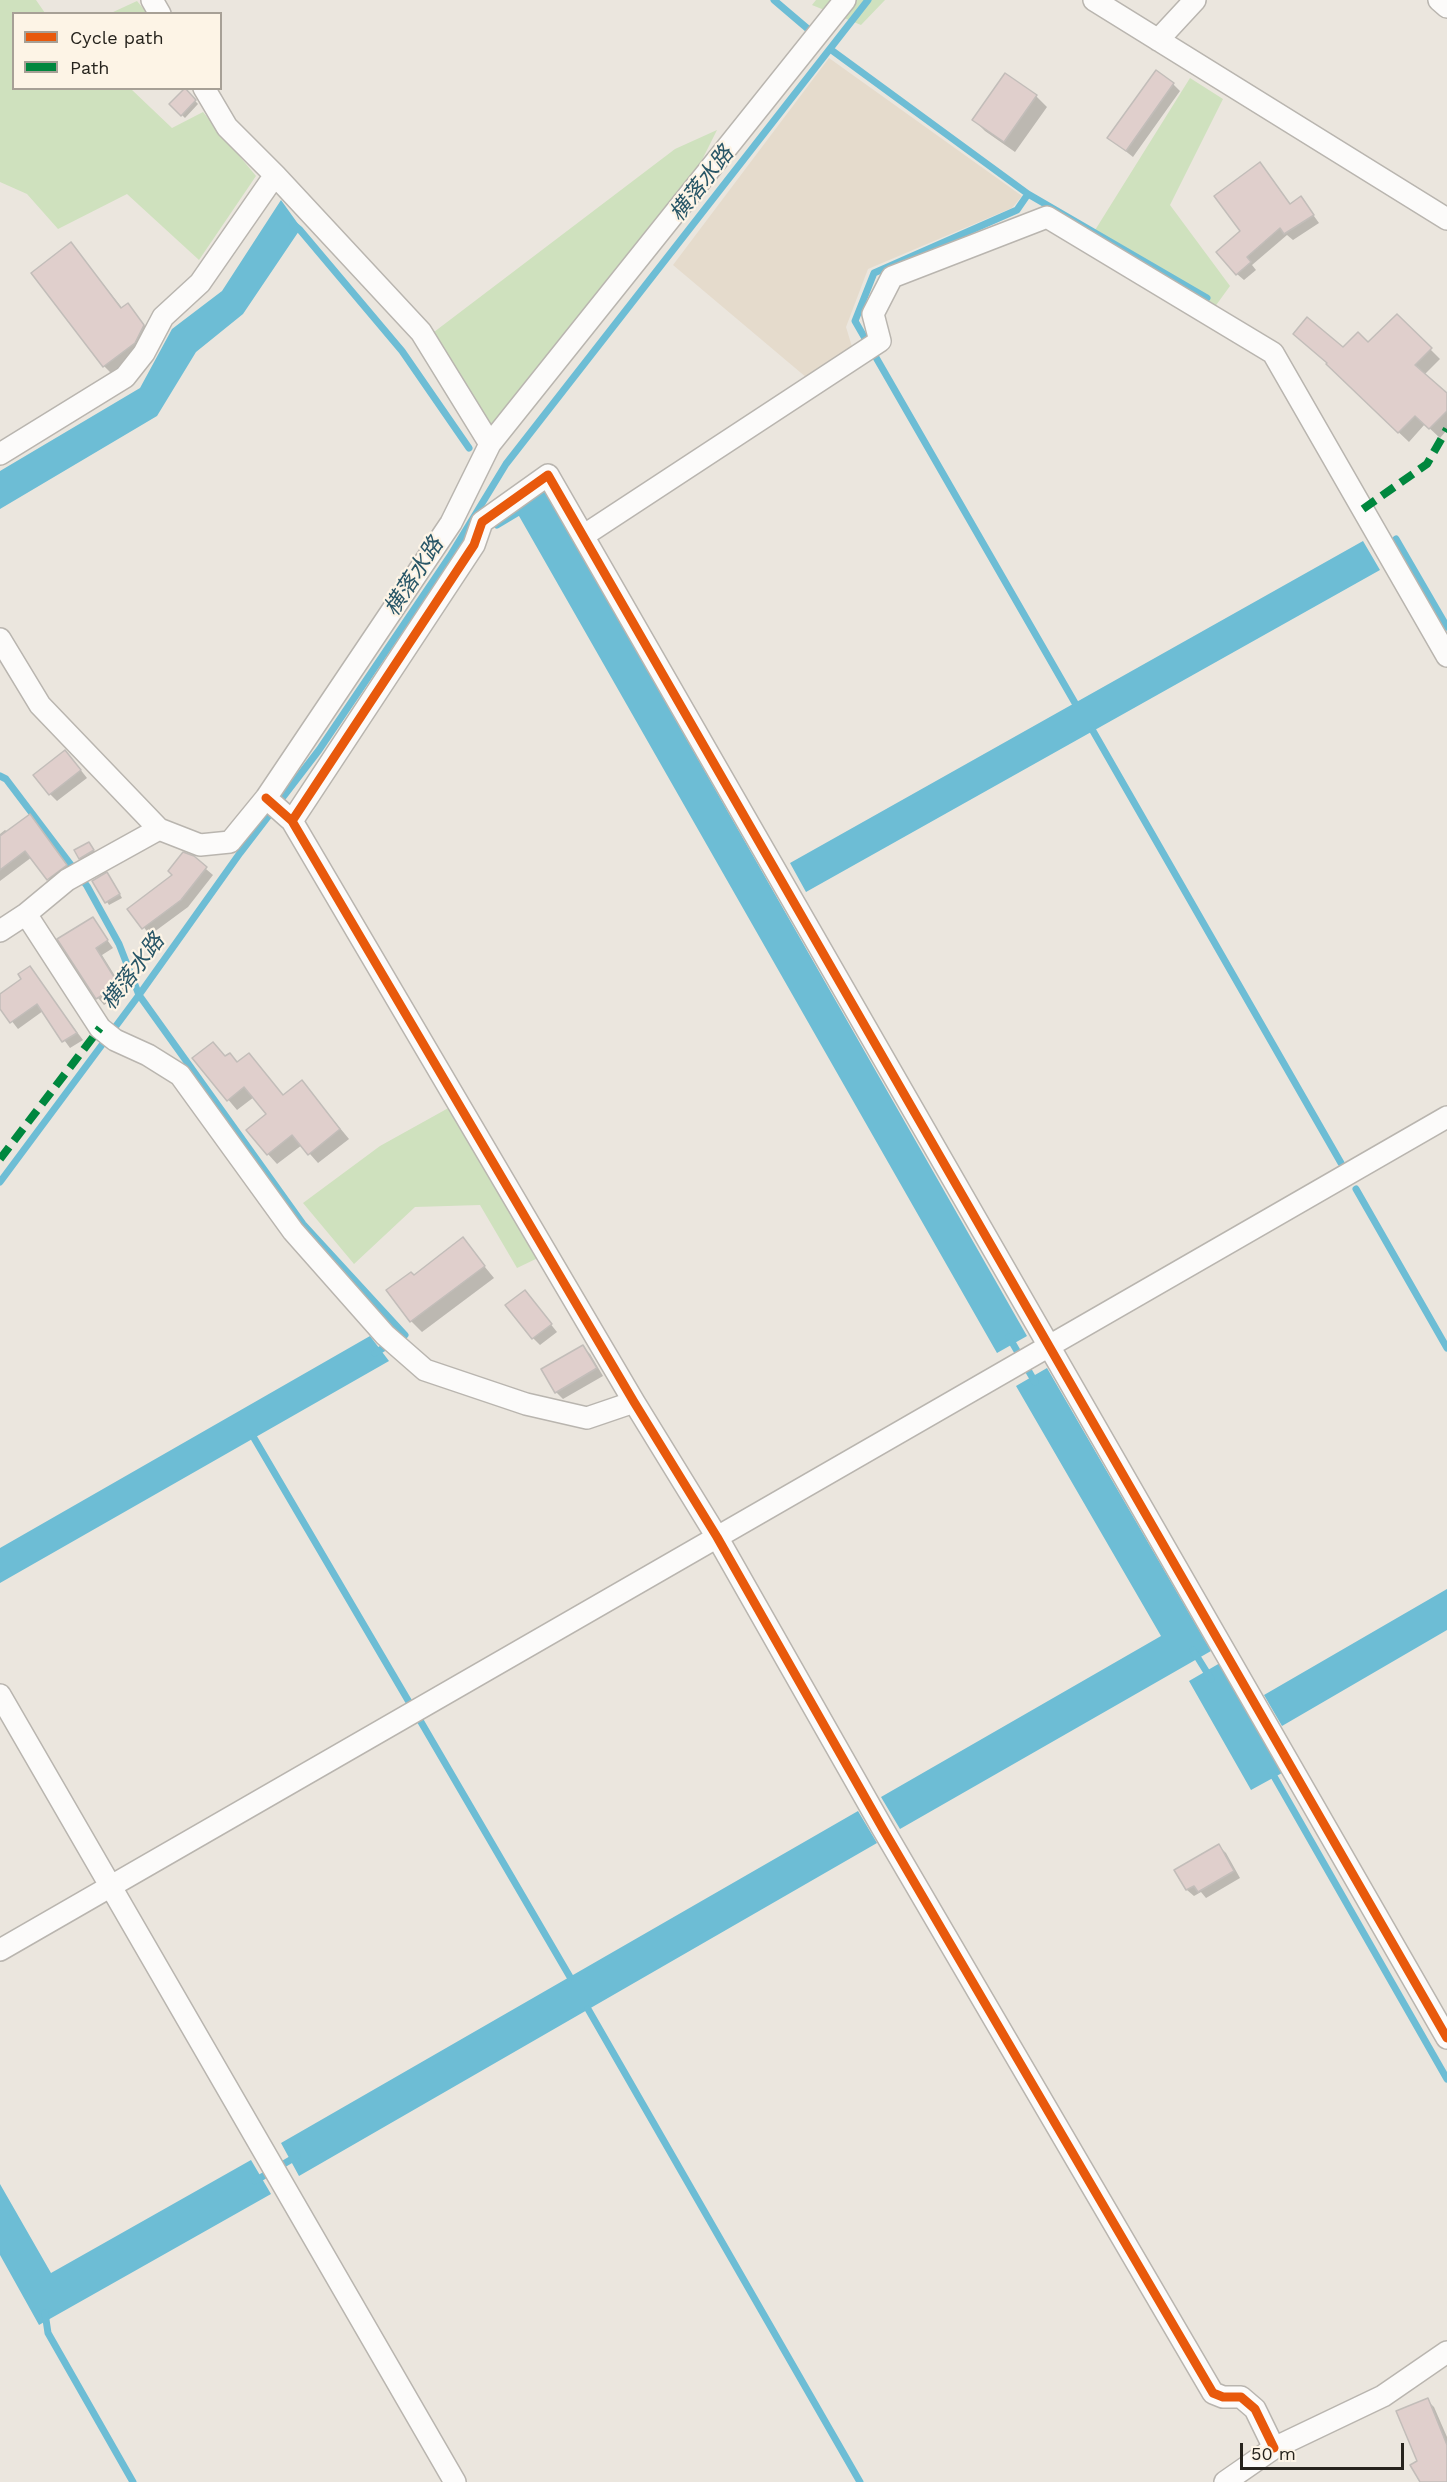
<!DOCTYPE html>
<html>
<head>
<meta charset="utf-8">
<style>
	body { margin:0 }
	#map { position:relative; width:1447px; height:2482px; overflow:hidden; background:#ebe6de; font-family:"Work Sans",sans-serif }
	canvas { display:block }
	.legend { position:absolute; left:12px; top:12px; width:210px; height:78px; box-sizing:border-box; background:#fdf4e6; border:2px solid #a7a096; margin:0; padding:8px 10px; list-style:none; font-size:18px; color:#26231d }
	.legend li { display:flex; align-items:center; gap:12px; height:30px }
	.legend b { width:30px; border:2px solid #a7a096 }
	.scale { position:absolute; left:1240px; top:2443px; width:164px; height:27px; box-sizing:border-box; border:3px solid #26231d; border-top:0; padding-left:8px; font-size:18px; line-height:21px; white-space:nowrap; color:#26231d; -webkit-text-stroke:4px #fdf4e6; paint-order:stroke }
</style>
</head>
<body>
<div id="map">
<canvas width="1447" height="2482"></canvas>
<ul class="legend">
<li><b style="height:8px;background:#e8590c"></b>Cycle path</li>
<li><b style="height:8px;background:#00873e"></b>Path</li>
</ul>
<div class="scale">50 m</div>
</div>
<script>
const ctx = document.querySelector('canvas').getContext('2d');
ctx.lineJoin = 'round';
function paint(path, color) { ctx.fillStyle = color; ctx.fill(path, 'evenodd'); }
const shape = rows => new Path2D(rows.map(r => 'M' + r).join(''));
function trace(path, color, width, dash) { ctx.strokeStyle = color; ctx.lineWidth = width; ctx.lineCap = dash ? 'butt' : 'round'; ctx.setLineDash(dash || []); ctx.stroke(path); }
function write(font, color, halo, rows, align = 'center') {
  ctx.font = font + ' "Work Sans","Noto Sans JP",sans-serif'; ctx.lineWidth = 4.5; ctx.setLineDash([]); ctx.textBaseline = 'middle'; ctx.strokeStyle = halo; ctx.fillStyle = color; for (const [text, x, y, turn = 0] of rows) {
    ctx.save(); ctx.translate(x, y); ctx.rotate((+turn || 0) * Math.PI / 180); ctx.textAlign = isNaN(turn) ? turn : align; if (halo) ctx.strokeText(text, 0, 0); ctx.fillText(text, 0, 0); ctx.restore();
  }
}
paint(shape([
	[829,58,1022,196,1012,208,868,269,846,327,853,350,807,378,673,265]
]), '#e5dbcc');
paint(shape([
	[0,0,36,0,45,13,14,14,14,88,131,89,172,128,203,112,256,176,199,260,127,194,58,229,27,194,0,182],
	[816,0,885,0,861,25,812,5],
	[137,1,147,13,111,13],
	[1190,78,1223,99,1170,205,1230,286,1214,308,1092,235],
	[717,130,700,164,491,430,434,332,675,149],
	[452,1106,540,1257,517,1268,480,1205,415,1207,354,1264,303,1203,380,1146]
]), '#cfe1be');
paint(shape([
	[281,200,301,228,243,314,196,352,157,416,0,509,0,471,140,388,172,329,222,291],
	[545,491,1027,1336,997,1353,515,509],
	[1363,541,1380,570,806,892,790,863],
	[370,1336,389,1361,0,1583,0,1548],
	[1047,1368,1211,1651,900,1829,881,1797,1161,1636,1016,1386],
	[1447,1589,1447,1630,1282,1726,1264,1695],
	[1220,1663,1282,1773,1251,1790,1189,1681],
	[858,1811,877,1843,299,2176,281,2143],
	[251,2160,271,2194,39,2325,0,2255,0,2184,51,2273]
]), '#6dbdd5');
paint(shape([
	[1173,84,1180,91,1133,157,1109,138],
	[185,90,198,104,185,118,171,104],
	[1036,96,1047,107,1015,152,985,131,974,120],
	[1266,171,1291,205,1301,198,1319,223,1293,240,1287,235,1252,265,1256,270,1244,280,1237,274,1242,232],
	[71,244,123,309,128,305,154,337,115,377,104,366],
	[1397,316,1440,359,1424,375,1447,395,1447,430,1440,438,1425,424,1409,442,1337,374,1343,349,1368,344],
	[72,759,87,778,57,801,50,794],
	[36,823,73,872,55,886,32,857,0,881,0,834,5,830,8,832],
	[89,844,100,858,87,865,80,858],
	[193,858,213,875,188,907,150,935,129,909,174,875],
	[110,877,122,898,109,905,94,881],
	[92,919,113,948,102,955,125,992,104,1005,98,998],
	[29,968,83,1040,70,1048,43,1011,18,1029,0,1006,0,996,23,979],
	[213,1044,226,1057,230,1055,238,1063,249,1055,284,1096,302,1082,349,1139,318,1163,302,1145,277,1164,268,1154,269,1114,254,1097,237,1110,194,1059],
	[462,1239,494,1278,422,1332,411,1321,414,1277],
	[525,1292,557,1332,540,1345,533,1338],
	[583,1347,590,1354,603,1376,563,1399,556,1392],
	[1219,1846,1226,1853,1240,1878,1206,1898,1201,1892,1194,1896,1187,1890,1176,1870],
	[1427,2400,1434,2407,1447,2437,1447,2482,1422,2482,1419,2462]
]), '#0003');
trace(shape([
	[774,0,808,29],
	[830,49,1028,194,1017,210,874,273,855,321,1075,703],
	[1028,194,1207,298],
	[293,224,300,230,402,351,469,448],
	[497,525,517,513],
	[1396,539,1447,627],
	[1093,731,1341,1163],
	[0,776,6,779,87,886,119,944,139,995,303,1224,405,1335,375,1353],
	[0,1182,139,995,240,853,319,750,450,556,506,464,868,0],
	[1356,1189,1447,1348],
	[1009,1337,1035,1382],
	[254,1438,409,1702],
	[1193,1650,1211,1679],
	[421,1722,570,1977],
	[1271,1771,1447,2079],
	[588,2009,860,2482],
	[255,2181,297,2156],
	[45,2313,48,2333,133,2482]
]), '#6dbdd5', 7);
const building = shape([
	[1156,70,1174,83,1126,151,1107,138,1156,70],
	[1005,73,1037,95,1004,142,972,120,1005,73],
	[185,88,196,100,181,116,169,104,185,88],
	[1260,162,1290,204,1301,196,1314,215,1284,234,1280,228,1247,257,1251,262,1236,275,1216,252,1240,231,1214,196,1260,162],
	[71,242,121,308,128,303,144,325,135,343,103,367,31,273,71,242],
	[1397,314,1432,348,1415,365,1447,393,1447,411,1429,429,1415,416,1398,433,1326,364,1327,363,1293,334,1307,317,1343,347,1358,332,1368,342,1397,314],
	[65,750,81,770,49,795,33,775,65,750],
	[30,814,67,865,47,880,25,851,0,870,0,836,30,814],
	[89,842,94,850,79,859,74,850,89,842],
	[183,852,194,856,207,867,181,900,142,929,127,909,172,875,168,871,183,852],
	[107,872,120,894,105,903,92,881,107,872],
	[93,917,108,940,96,948,119,985,96,999,57,939,93,917],
	[30,966,77,1033,62,1042,37,1004,10,1023,0,1009,0,994,21,979,18,974,30,966],
	[213,1042,225,1056,230,1053,237,1062,249,1053,283,1095,302,1080,340,1129,308,1155,292,1135,267,1155,246,1130,266,1114,244,1087,227,1101,192,1058,213,1042],
	[463,1237,485,1266,410,1322,386,1290,411,1272,414,1275,463,1237],
	[525,1290,552,1324,532,1339,505,1305,525,1290],
	[583,1345,597,1368,555,1393,541,1369,583,1345],
	[1219,1844,1234,1871,1198,1892,1194,1886,1186,1890,1174,1870,1219,1844],
	[1428,2398,1447,2445,1447,2482,1420,2482,1410,2465,1417,2461,1396,2411,1428,2398]
]);
paint(building, '#e0cfcc');
trace(building, '#c2bdb9', 1.5);
const minor = shape([
	[152,0,160,14],
	[1094,0,1447,219],
	[1439,0,1447,7],
	[1158,40,1195,0],
	[204,88,227,127,275,175,421,332,490,444],
	[0,454,125,377,144,353,163,317,200,283,275,175],
	[583,536,880,341,873,314,892,277,1047,217,1273,353,1447,656],
	[0,639,40,705,159,829,200,845,230,842,266,798,451,523,490,444,845,0],
	[266,798,292,821,634,1402,717,1537,883,1829,1213,2393,1223,2397,1241,2397,1255,2409,1274,2448],
	[292,821,474,545,482,522,548,475,1447,2038],
	[26,914,100,1028,115,1040,148,1055,180,1075,293,1231,385,1335,425,1370,526,1404,587,1418,634,1402],
	[0,931,26,914,67,880,159,829],
	[0,1695,455,2482],
	[0,1950,1447,1117],
	[1225,2482,1274,2448,1383,2396,1447,2352]
]);
trace(minor, '#b9b5af', 24);
trace(minor, '#fcfbfa', 21);
trace(shape([
	[1363,509,1427,464,1447,429],
	[0,1159,100,1028]
]), '#00873e', 8, [15, 8]);
trace(shape([
	[266,798,292,821,634,1402,717,1537,883,1829,1213,2393,1223,2397,1241,2397,1255,2409,1274,2448],
	[292,821,474,545,482,522,548,475,1447,2038]
]), '#e8590c', 9);
write('italic 22px', '#285667', '#fdf4e6', [
	["横落水路",702,184,-52],
	["横落水路",414,577,-57],
	["横落水路",133,972,-53]
]);
</script>
</body>
</html>
